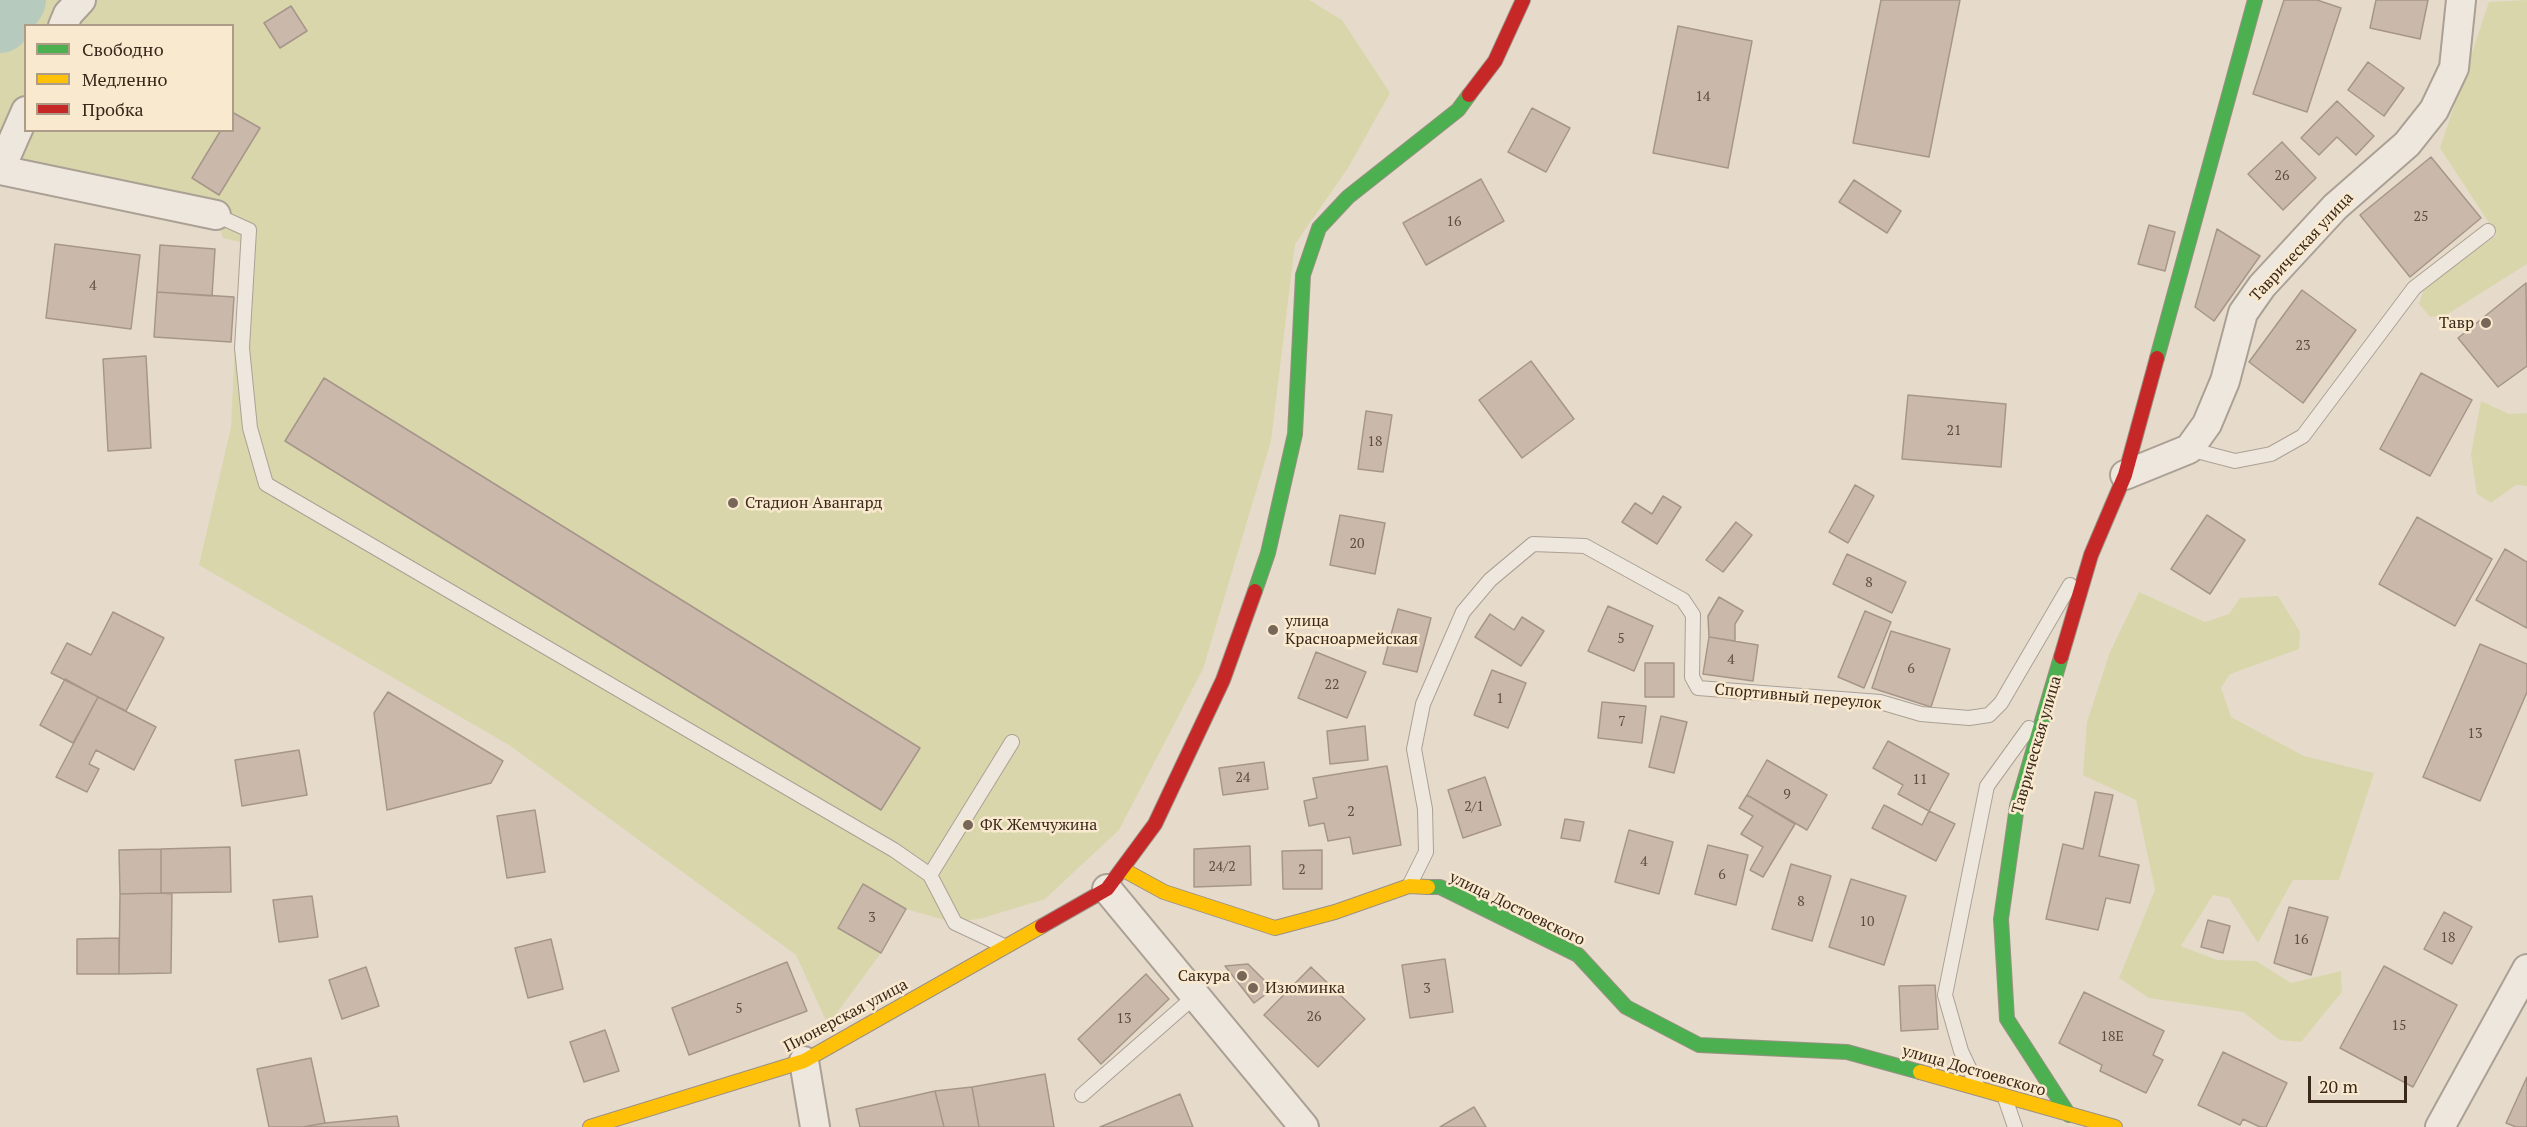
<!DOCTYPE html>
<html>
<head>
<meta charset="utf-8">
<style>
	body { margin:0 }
	#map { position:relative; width:2527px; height:1127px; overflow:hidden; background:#e6dbcb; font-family:"PT Serif",serif }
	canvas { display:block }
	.legend { position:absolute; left:24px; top:24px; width:210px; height:108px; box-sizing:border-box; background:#f9e9cf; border:2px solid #ad9c87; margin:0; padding:8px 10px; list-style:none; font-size:18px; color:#3a281b }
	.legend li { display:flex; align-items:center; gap:12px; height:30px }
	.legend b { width:30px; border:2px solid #ad9c87 }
	.scale { position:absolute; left:2308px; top:1076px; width:99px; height:27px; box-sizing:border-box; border:3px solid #3a281b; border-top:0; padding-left:8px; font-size:18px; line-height:21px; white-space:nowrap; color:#3a281b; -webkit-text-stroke:4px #f9e9cf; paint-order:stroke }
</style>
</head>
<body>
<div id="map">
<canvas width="2527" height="1127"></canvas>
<ul class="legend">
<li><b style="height:8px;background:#4caf50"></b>Свободно</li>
<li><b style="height:8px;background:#ffc107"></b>Медленно</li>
<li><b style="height:8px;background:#c62828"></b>Пробка</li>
</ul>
<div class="scale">20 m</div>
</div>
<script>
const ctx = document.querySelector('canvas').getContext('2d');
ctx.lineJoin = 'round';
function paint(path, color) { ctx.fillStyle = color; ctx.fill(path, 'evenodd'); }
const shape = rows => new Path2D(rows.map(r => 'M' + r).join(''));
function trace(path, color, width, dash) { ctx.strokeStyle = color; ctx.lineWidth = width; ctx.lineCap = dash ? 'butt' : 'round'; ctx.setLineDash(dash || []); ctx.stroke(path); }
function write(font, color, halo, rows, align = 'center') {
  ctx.font = font + ' "PT Serif",serif'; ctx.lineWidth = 5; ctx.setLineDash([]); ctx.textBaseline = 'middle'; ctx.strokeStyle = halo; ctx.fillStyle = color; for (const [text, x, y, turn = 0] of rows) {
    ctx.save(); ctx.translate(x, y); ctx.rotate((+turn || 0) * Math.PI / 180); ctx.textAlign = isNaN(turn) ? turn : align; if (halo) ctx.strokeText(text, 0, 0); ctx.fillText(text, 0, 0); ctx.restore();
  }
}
paint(shape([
	[0,0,1309,0,1342,20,1390,93,1348,168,1295,244,1271,441,1203,669,1119,830,1045,899,983,918,955,923,906,909,881,953,828,1025,796,955,509,745,199,565,231,427,240,242,223,238,216,215,0,170],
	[26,26,232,26,232,130,26,130],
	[2527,0,2527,264,2446,315,2430,317,2419,304,2425,286,2497,235,2440,148,2489,2],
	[2481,401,2509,414,2527,413,2527,486,2516,485,2491,503,2477,494,2471,454],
	[2139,592,2205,622,2229,614,2240,598,2278,596,2300,632,2299,649,2230,674,2221,688,2231,717,2304,756,2374,773,2339,880,2293,880,2258,943,2229,898,2213,895,2181,946,2217,960,2256,961,2291,983,2341,971,2342,992,2301,1042,2280,1040,2243,1012,2149,998,2119,978,2155,890,2136,800,2083,775,2087,722,2110,652]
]), '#d9d6ac');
trace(shape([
	[0,23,16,0]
]), '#b6cabd', 60);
const building = shape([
	[1881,0,1960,0,1929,157,1853,143,1881,0],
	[2284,0,2317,0,2341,8,2307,112,2253,94,2284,0],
	[2376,0,2428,0,2420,39,2370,28,2376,0],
	[291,6,307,31,280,48,264,23,291,6],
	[1678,26,1752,41,1728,168,1653,153,1678,26],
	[2368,62,2404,88,2384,116,2348,90,2368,62],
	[2337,101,2374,136,2356,155,2337,137,2319,155,2301,138,2337,101],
	[1532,108,1570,128,1546,172,1508,152,1532,108],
	[232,112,260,128,219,195,192,178,221,130,232,130,232,112],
	[2282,142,2316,178,2283,210,2248,174,2282,142],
	[2431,157,2481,218,2410,277,2360,215,2431,157],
	[1481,179,1504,221,1426,265,1403,223,1481,179],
	[1854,180,1901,211,1887,233,1839,202,1854,180],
	[2149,225,2175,232,2165,271,2138,264,2149,225],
	[2217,229,2260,256,2214,321,2195,307,2217,229],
	[55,244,140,255,131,329,46,318,55,244],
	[160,245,215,249,212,296,157,292,160,245],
	[2526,283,2527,366,2498,387,2458,338,2526,283],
	[2302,290,2356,330,2303,403,2249,362,2302,290],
	[157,292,234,297,231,342,154,337,157,292],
	[146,356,151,448,108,451,103,359,146,356],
	[1531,361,1574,419,1522,458,1479,400,1531,361],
	[2421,373,2472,400,2430,476,2380,449,2421,373],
	[324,378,920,748,881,810,285,441,324,378],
	[1908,395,2006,404,2001,467,1902,459,1908,395],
	[1366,411,1392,415,1383,472,1358,469,1366,411],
	[1855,485,1874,496,1848,543,1829,532,1855,485],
	[1663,496,1681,507,1657,544,1622,522,1635,503,1652,514,1663,496],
	[1340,515,1385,523,1375,574,1330,565,1340,515],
	[2207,515,2245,540,2210,594,2171,569,2207,515],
	[2417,517,2492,559,2455,626,2379,584,2417,517],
	[1736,522,1752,535,1723,572,1706,560,1736,522],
	[2505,549,2527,562,2527,628,2476,600,2505,549],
	[1847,554,1906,582,1892,613,1833,584,1847,554],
	[1719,597,1743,611,1735,624,1735,641,1709,637,1708,616,1719,597],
	[1608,606,1653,626,1634,671,1588,651,1608,606],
	[1398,609,1431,618,1417,672,1383,664,1398,609],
	[1865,611,1891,622,1864,688,1838,677,1865,611],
	[113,612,164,638,126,711,51,673,67,643,91,655,113,612],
	[1490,614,1514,630,1522,617,1544,631,1521,666,1475,637,1490,614],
	[1891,631,1950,649,1931,707,1872,688,1891,631],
	[1709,637,1758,645,1753,681,1703,674,1709,637],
	[2480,644,2527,664,2527,692,2480,801,2423,777,2480,644],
	[1316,652,1366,672,1347,718,1298,698,1316,652],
	[1645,663,1674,663,1674,697,1645,697,1645,663],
	[1492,670,1526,683,1508,728,1474,715,1492,670],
	[65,679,98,697,73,743,40,725,65,679],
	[388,692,503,761,491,783,387,810,374,713,388,692],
	[98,697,156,727,134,770,96,750,89,764,99,769,87,792,56,777,98,697],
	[1602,702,1646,706,1642,743,1598,738,1602,702],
	[1661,716,1687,722,1674,773,1649,767,1661,716],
	[1365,726,1368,760,1330,764,1327,731,1365,726],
	[1888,741,1949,774,1929,811,1898,794,1903,785,1873,768,1888,741],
	[299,750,307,795,242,806,235,760,299,750],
	[1767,760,1827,795,1807,830,1747,795,1767,760],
	[1264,762,1268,789,1223,795,1219,768,1264,762],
	[1387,766,1401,845,1353,854,1350,837,1328,841,1324,823,1309,826,1304,801,1317,798,1313,778,1387,766],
	[1485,777,1501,825,1463,838,1448,790,1485,777],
	[2095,792,2113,795,2099,856,2139,865,2130,903,2106,898,2098,930,2046,919,2063,844,2083,849,2095,792],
	[1747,795,1795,824,1763,877,1750,870,1763,847,1741,834,1753,816,1739,808,1747,795],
	[1884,805,1922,825,1929,811,1955,824,1936,861,1872,828,1884,805],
	[535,810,545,872,507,878,497,816,535,810],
	[1565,819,1584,822,1580,841,1561,838,1565,819],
	[1629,830,1673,842,1659,894,1615,882,1629,830],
	[1708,845,1748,855,1736,905,1695,894,1708,845],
	[1250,846,1251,885,1194,887,1194,849,1250,846],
	[230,847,231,892,161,893,161,849,230,847],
	[161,849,161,893,120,894,119,850,161,849],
	[1322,850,1322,889,1283,889,1282,851,1322,850],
	[1791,864,1831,876,1812,941,1772,929,1791,864],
	[1851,879,1906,896,1884,965,1829,947,1851,879],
	[863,884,906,909,881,953,838,928,863,884],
	[161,893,172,894,171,973,119,974,120,894,161,893],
	[312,896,318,937,279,942,273,900,312,896],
	[2289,907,2328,917,2311,975,2274,963,2289,907],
	[2444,912,2472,927,2452,964,2424,949,2444,912],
	[2208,920,2230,926,2223,953,2201,947,2208,920],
	[119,938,119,974,77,974,77,939,119,938],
	[551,939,563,989,528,998,515,948,551,939],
	[1445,959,1453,1012,1410,1018,1402,965,1445,959],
	[787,962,807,1011,689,1055,672,1008,787,962],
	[1248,964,1273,989,1254,1003,1225,966,1248,964],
	[2384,966,2457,1005,2413,1087,2340,1048,2384,966],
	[366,967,379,1006,342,1019,329,980,366,967],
	[1311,967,1365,1019,1318,1067,1264,1015,1311,967],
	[1146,974,1169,999,1101,1064,1078,1039,1146,974],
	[1935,985,1938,1029,1901,1031,1899,986,1935,985],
	[2084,992,2164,1031,2153,1055,2163,1060,2146,1093,2100,1071,2102,1065,2059,1043,2084,992],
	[605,1030,619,1071,584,1082,570,1042,605,1030],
	[2223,1052,2287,1083,2266,1127,2260,1127,2243,1119,2240,1125,2198,1105,2223,1052],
	[311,1058,325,1123,303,1127,269,1127,257,1069,311,1058],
	[1045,1074,1054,1127,979,1127,972,1087,1045,1074],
	[2527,1077,2527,1127,2516,1127,2506,1123,2527,1077],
	[972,1087,979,1127,944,1127,935,1091,972,1087],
	[935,1091,944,1127,860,1127,856,1109,935,1091],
	[1180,1094,1193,1127,1100,1127,1180,1094],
	[1474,1107,1486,1127,1440,1127,1474,1107],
	[397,1116,399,1127,303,1127,325,1123,397,1116]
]);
paint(building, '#cab9ab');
trace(building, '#a6968a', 1.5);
const lane = shape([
	[216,215,249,230,242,348,250,428,266,484,894,850,930,875,955,923,1002,945],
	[2189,449,2235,461,2271,454,2303,436,2414,288,2488,231],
	[930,875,1012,742],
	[1410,884,1426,852,1425,809,1414,749,1423,704,1463,612,1490,580,1533,544,1585,546,1683,600,1693,615,1692,677,1698,688,1880,702,1921,714,1969,718,1989,715,2001,703,2070,585],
	[1977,1085,1961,1051,1945,995,1987,786,2029,728],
	[1082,1095,1194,997],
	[2005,1098,2015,1127]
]);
const street = shape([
	[63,26,68,14,81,0],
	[0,170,216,215],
	[0,170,26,111],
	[2125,475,2189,449,2207,424,2225,381,2243,313,2262,286,2335,207,2407,144,2434,110,2454,68,2461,0],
	[1107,889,1304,1127],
	[804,1061,815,1127],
	[2440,1127,2527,969]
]);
const fast = shape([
	[2157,358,2255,0],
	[1255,591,1268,553,1295,434,1303,275,1319,228,1348,197,1458,110,1469,95],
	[2061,657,2017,806,2001,919,2007,1019,2069,1115],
	[1428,887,1440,887,1578,955,1626,1007,1699,1045,1847,1052,1920,1072]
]);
const slow = shape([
	[1122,869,1164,892,1275,928,1335,912,1409,886,1428,887],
	[1920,1072,2115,1127],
	[590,1127,804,1061,1042,926]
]);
const jam = shape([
	[1469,95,1495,61,1523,0],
	[2061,657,2091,555,2125,475,2157,358],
	[1042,926,1107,889,1155,824,1223,680,1255,591]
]);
trace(lane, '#aba094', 16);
trace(street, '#aba094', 32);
trace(fast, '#9b9084', 16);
trace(slow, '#9b9084', 16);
trace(jam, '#9b9084', 16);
trace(lane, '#eee7dd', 14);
trace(street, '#eee7dd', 28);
trace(fast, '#4caf50', 14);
trace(slow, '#ffc107', 14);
trace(jam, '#c62828', 14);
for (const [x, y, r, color] of [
	[2486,323,6,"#766759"],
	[733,503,6,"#766759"],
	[1273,630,6,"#766759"],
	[968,825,6,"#766759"],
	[1242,976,6,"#766759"],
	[1253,988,6,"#766759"]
]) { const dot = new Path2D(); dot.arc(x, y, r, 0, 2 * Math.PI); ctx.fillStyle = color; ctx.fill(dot); trace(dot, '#f9e9cf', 2); }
write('14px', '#5e4c3f', null, [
	["14",1703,97],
	["26",2282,176],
	["25",2421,217],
	["16",1454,222],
	["4",93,286],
	["23",2303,346],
	["21",1954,431],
	["18",1375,442],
	["20",1357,544],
	["8",1869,583],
	["5",1621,639],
	["4",1731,660],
	["6",1911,669],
	["22",1332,685],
	["1",1500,699],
	["7",1622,722],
	["13",2475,734],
	["24",1243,778],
	["11",1920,780],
	["9",1787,795],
	["2/1",1474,807],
	["2",1351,812],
	["4",1644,862],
	["24/2",1222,867],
	["2",1302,870],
	["6",1722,875],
	["8",1801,902],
	["3",872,918],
	["10",1867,922],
	["18",2448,938],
	["16",2301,940],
	["3",1427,989],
	["5",739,1009],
	["26",1314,1017],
	["13",1124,1019],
	["15",2399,1026],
	["18Е",2112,1037]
]);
write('16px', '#3a281b', '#f9e9cf', [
	["Таврическая улица",2302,247,-47],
	["Спортивный переулок",1798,697,5],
	["Таврическая улица",2037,745,-74],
	["улица Достоевского",1517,909,26],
	["Пионерская улица",846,1016,-28],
	["улица Достоевского",1974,1071,16]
]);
write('16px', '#3a281b', '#f9e9cf', [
	["Тавр",2474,323,"right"],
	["Стадион Авангард",745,503],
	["улица",1285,621],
	["Красноармейская",1285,639],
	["ФК Жемчужина",980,825],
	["Сакура",1230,976,"right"],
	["Изюминка",1265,988]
], 'left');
</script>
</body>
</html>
